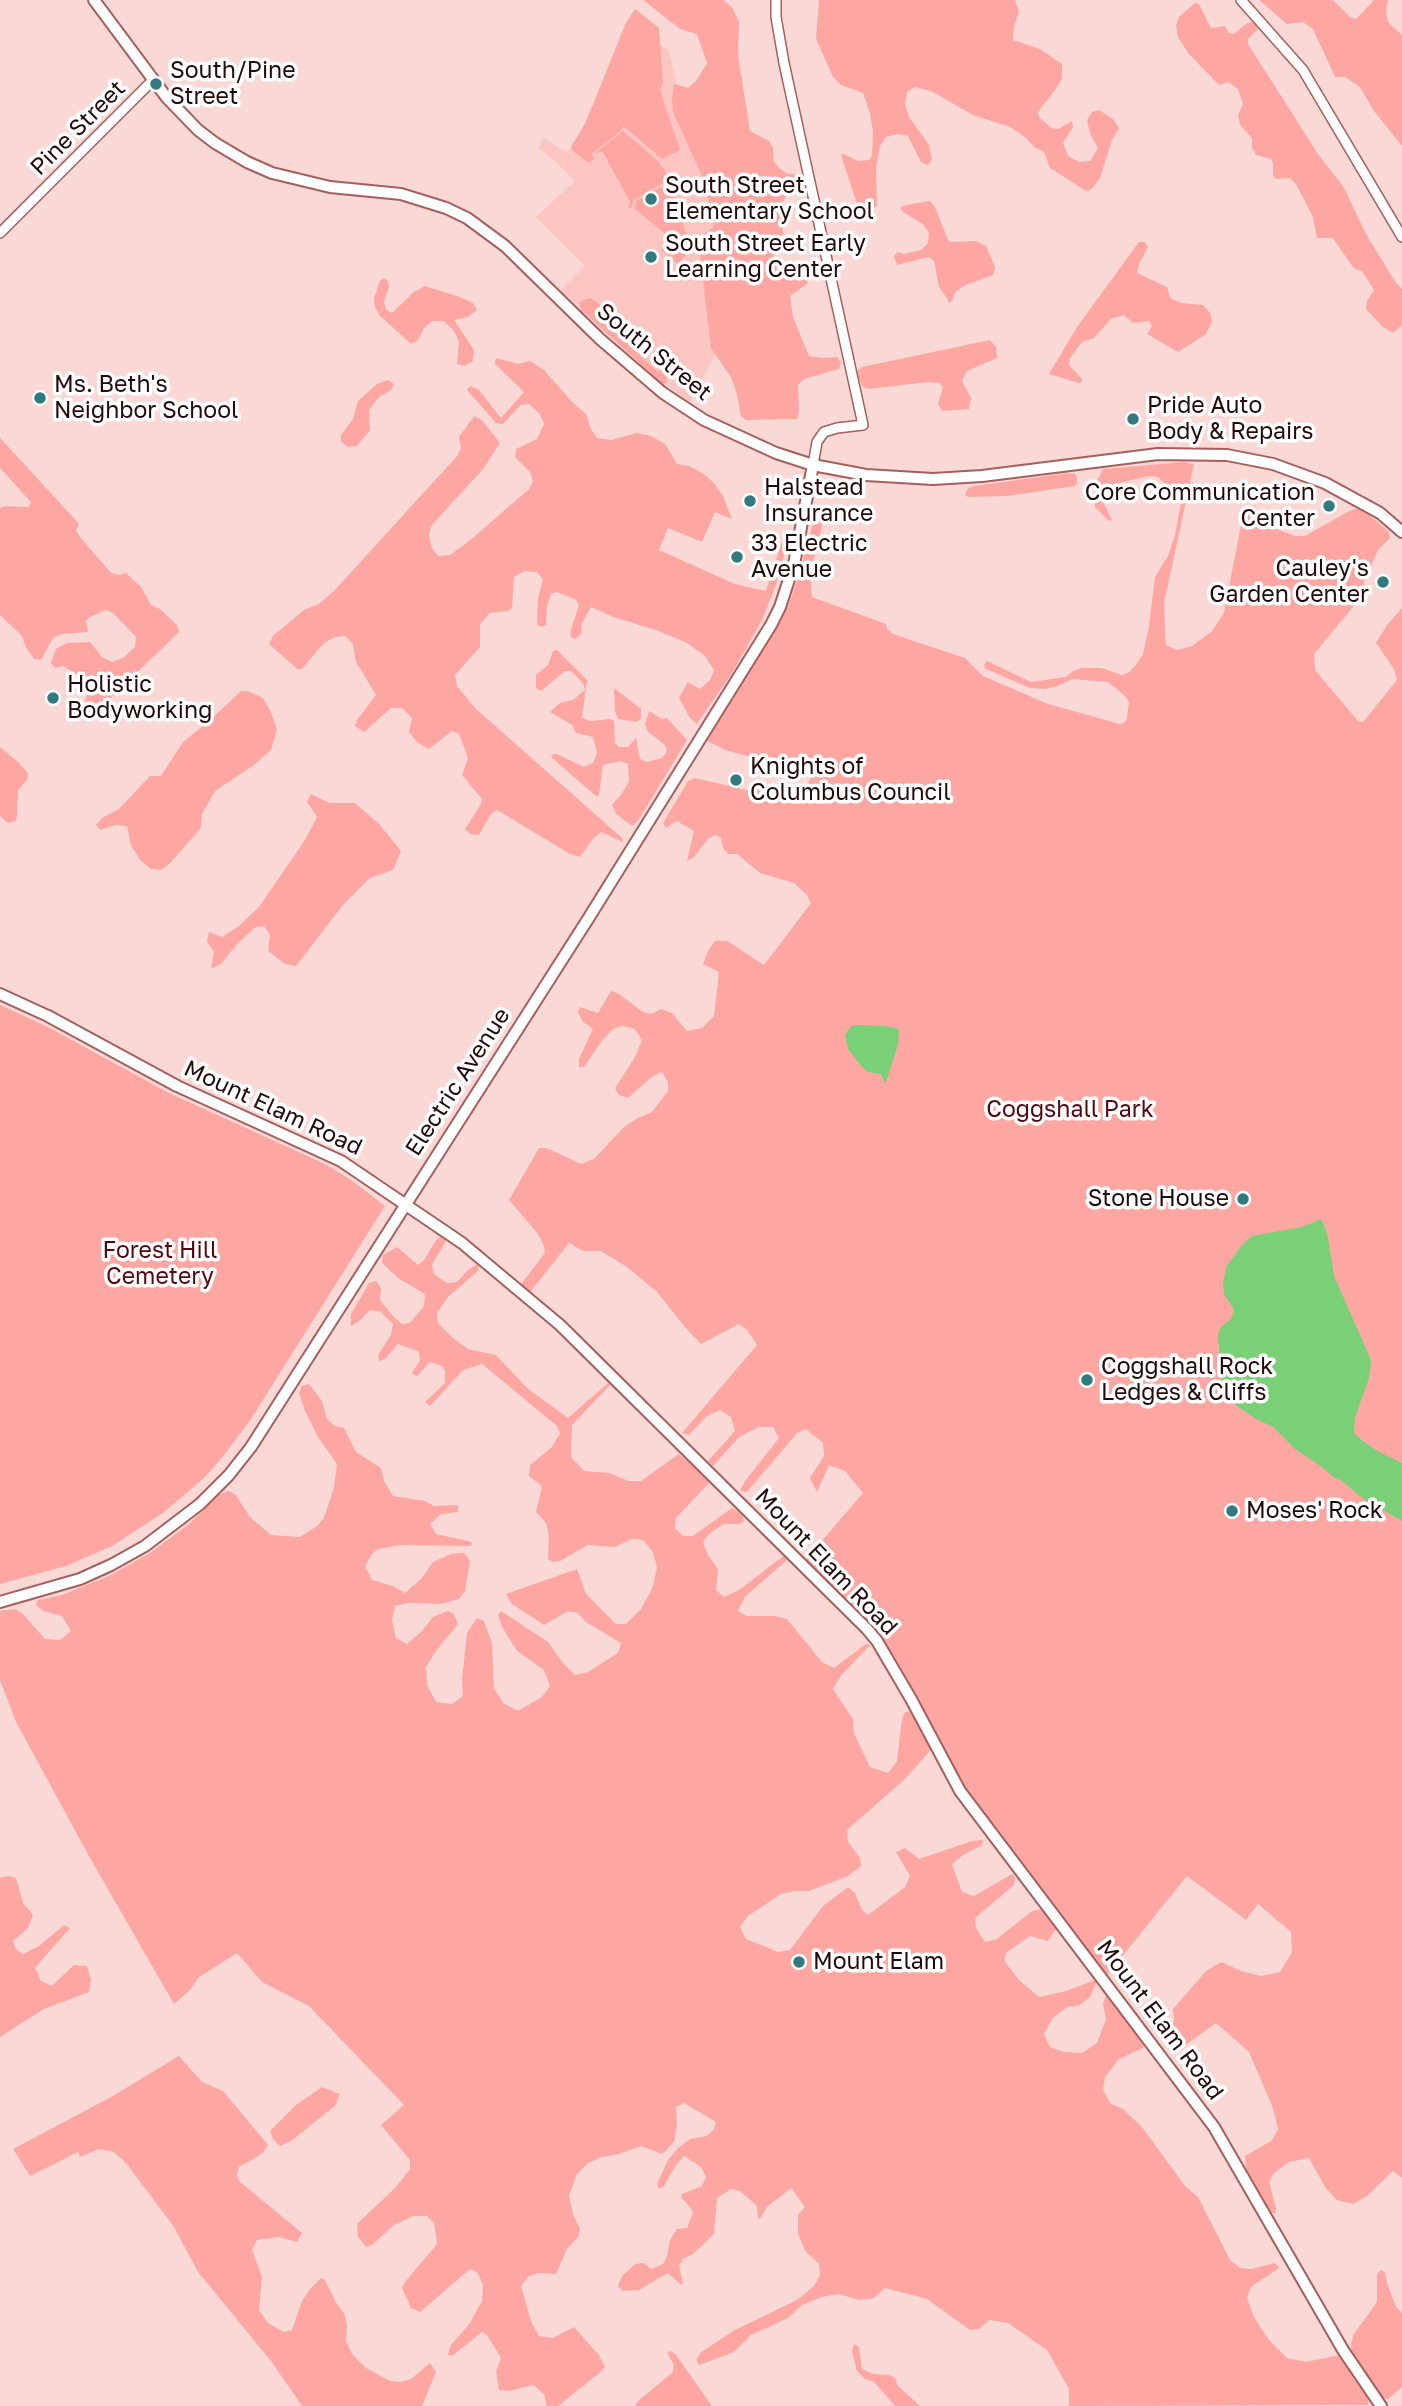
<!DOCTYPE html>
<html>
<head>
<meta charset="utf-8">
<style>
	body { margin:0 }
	canvas { display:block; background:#f9d8d5 }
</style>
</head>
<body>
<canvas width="1402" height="2406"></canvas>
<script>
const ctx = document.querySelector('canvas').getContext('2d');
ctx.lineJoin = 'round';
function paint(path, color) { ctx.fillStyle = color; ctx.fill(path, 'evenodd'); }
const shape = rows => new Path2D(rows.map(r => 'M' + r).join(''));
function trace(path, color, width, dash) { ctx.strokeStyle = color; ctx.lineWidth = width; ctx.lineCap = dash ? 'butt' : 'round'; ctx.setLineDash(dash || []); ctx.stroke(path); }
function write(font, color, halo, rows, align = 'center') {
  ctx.font = font + ' "Golos Text",sans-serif'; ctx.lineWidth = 7; ctx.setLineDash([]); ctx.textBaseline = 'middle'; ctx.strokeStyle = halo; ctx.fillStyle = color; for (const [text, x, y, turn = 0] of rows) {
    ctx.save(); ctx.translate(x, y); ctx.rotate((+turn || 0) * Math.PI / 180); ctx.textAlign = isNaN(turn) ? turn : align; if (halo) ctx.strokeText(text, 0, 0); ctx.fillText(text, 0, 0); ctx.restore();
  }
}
paint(shape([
	[636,9,659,28,659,45,669,50,680,102,774,255,788,317,713,322,715,355,690,402,658,379,561,290,585,266,536,217,575,181,555,161,539,148,542,141,544,138,567,153,585,124,626,23]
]), '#fbc5c1');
paint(shape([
	[643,0,723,0,732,7,739,22,738,55,750,131,769,141,773,148,774,162,780,169,788,174,803,173,799,185,786,196,779,209,783,220,783,234,775,246,774,255,775,260,788,274,805,272,808,276,807,284,790,296,793,317,809,356,822,358,837,357,841,362,839,369,804,379,798,385,799,411,797,419,746,420,741,416,737,395,732,379,711,348,699,246,704,234,713,228,714,220,702,176,673,112,672,99,674,84,688,88,696,81,707,63,697,34,680,29],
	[819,0,1015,0,1019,11,1014,27,1013,40,1040,49,1062,64,1062,78,1058,86,1038,112,1039,117,1051,128,1058,129,1072,121,1073,127,1063,143,1068,156,1079,162,1090,161,1098,148,1090,134,1087,120,1092,112,1099,110,1113,119,1119,128,1112,140,1100,178,1092,189,1086,191,1050,168,1044,152,1034,147,1026,138,1010,127,973,115,931,91,915,87,907,92,905,104,909,117,929,145,932,160,928,165,921,162,908,136,898,134,886,137,880,146,876,168,877,206,869,210,859,210,841,155,844,154,858,161,869,160,872,156,873,132,870,113,863,93,841,85,833,77,816,39],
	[1259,0,1333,0,1350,17,1356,19,1374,0,1388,0,1386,10,1388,22,1402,35,1402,146,1374,111,1360,87,1345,77,1335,77,1313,29,1303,22,1287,24],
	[1195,3,1199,4,1211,28,1225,26,1229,33,1234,34,1246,24,1254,21,1258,24,1259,28,1248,39,1248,44,1318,154,1343,186,1366,234,1396,283,1402,289,1402,325,1393,333,1383,327,1366,309,1367,301,1374,290,1362,271,1355,269,1350,263,1333,238,1317,238,1313,217,1296,184,1290,178,1276,179,1273,176,1273,163,1271,159,1256,155,1252,148,1252,138,1240,125,1238,115,1243,104,1238,89,1228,82,1219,85,1188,53,1178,37,1176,26,1179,17],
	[635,9,659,28,663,82,660,90,680,150,662,159,623,126,622,130,592,154,594,159,589,163,574,152,571,147,585,124,626,23],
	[623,131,659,162,670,179,634,200,631,209,628,207,630,201,602,151,594,154],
	[668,183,672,186,691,250,678,264,661,250,669,239,667,235,635,209,636,201],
	[930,201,934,205,949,242,976,241,986,246,995,267,993,275,966,285,955,292,953,300,950,303,939,287,934,261,929,257,897,265,894,256,898,252,904,254,921,250,928,243,929,233,924,225,903,212,900,208,906,205],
	[1139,242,1145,242,1148,247,1139,264,1137,273,1167,287,1170,298,1181,303,1203,305,1210,313,1212,322,1206,334,1178,352,1147,334,1152,326,1149,321,1133,323,1124,315,1111,319,1094,338,1082,342,1070,358,1069,365,1083,380,1079,383,1049,374,1077,327],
	[384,278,388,281,389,287,384,302,386,310,392,313,414,292,425,286,460,297,473,303,477,310,468,317,454,320,474,350,473,361,464,366,457,364,459,341,453,330,444,321,432,321,424,328,418,340,411,344,380,316,375,307,374,298,380,281],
	[590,298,597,302,619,323,617,327,633,349,658,372,663,369,667,380,666,383,663,385,657,379,581,310,579,302],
	[990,340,996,347,997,358,967,371,962,381,971,398,969,409,942,411,938,404,943,387,939,383,928,382,869,389,863,387,856,372,862,367],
	[496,358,518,364,530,361,544,370,573,403,586,414,591,429,597,438,611,440,637,433,651,436,665,444,677,464,689,466,704,474,714,483,723,496,732,519,715,512,702,542,668,528,659,550,735,584,766,591,784,535,790,534,776,585,762,620,732,673,697,724,690,718,679,698,688,682,700,689,710,680,714,670,705,656,687,643,656,630,613,617,591,607,582,623,581,634,576,639,571,637,570,633,579,605,576,600,557,592,551,594,547,606,546,625,541,627,537,625,538,598,543,579,537,572,525,571,514,577,512,608,508,611,490,613,480,624,480,647,455,675,457,686,475,708,622,838,623,842,601,832,592,840,580,857,570,854,497,810,491,814,479,835,470,834,465,829,481,804,482,799,462,775,468,758,459,734,452,731,429,749,418,743,409,732,412,718,402,708,391,708,364,732,355,726,357,720,376,695,356,662,353,644,345,636,335,637,324,643,302,669,297,669,269,644,273,636,304,610,319,604,334,591,458,455,461,448,459,437,474,416,482,420,500,443,484,468,431,526,429,535,432,548,438,556,450,555,468,542,529,489,533,481,530,472,515,457,516,449,537,439,544,424,540,414,529,404,521,405,503,424,496,423,467,390,470,386,479,390,501,418,524,392,495,364],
	[388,380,394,384,391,390,379,397,369,410,370,430,357,446,348,447,341,442,341,435,353,419,358,401,377,384],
	[0,438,73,517,79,524,76,531,80,537,111,573,119,575,126,573,141,587,151,605,160,609,177,625,179,632,94,714,88,712,85,702,90,683,63,666,55,668,51,663,56,649,67,643,90,642,102,657,112,662,123,658,135,647,136,637,113,613,106,610,90,617,86,621,88,632,62,634,53,638,41,660,34,659,26,647,22,636,0,615,0,508,5,506,29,507,31,502,0,468],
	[1184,462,1194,464,1164,603,1166,645,1177,650,1192,646,1212,631,1224,613,1241,525,1247,508,1254,505,1269,526,1295,536,1305,536,1351,510,1361,508,1389,532,1390,538,1378,550,1364,582,1363,595,1314,654,1315,670,1358,721,1363,722,1397,680,1394,669,1376,643,1387,625,1402,608,1402,2178,1393,2171,1367,2196,1353,2204,1337,2200,1325,2187,1309,2158,1289,2162,1274,2173,1269,2182,1276,2208,1275,2214,1270,2212,1246,2169,1245,2156,1271,2141,1278,2130,1273,2108,1249,2052,1216,2023,1177,2051,1170,2050,1170,2036,1174,2020,1173,2009,1206,1971,1221,1962,1241,1971,1261,1976,1280,1972,1292,1952,1291,1932,1258,1904,1246,1920,1187,1876,1104,1979,960,1791,877,1641,802,1564,863,1493,845,1471,829,1465,817,1492,810,1478,824,1456,823,1443,806,1429,797,1433,747,1492,740,1491,745,1481,779,1438,773,1427,759,1427,739,1437,713,1466,708,1461,735,1431,731,1417,720,1410,707,1416,689,1435,682,1433,757,1345,747,1330,739,1324,701,1344,684,1326,657,1292,627,1267,601,1251,583,1251,569,1243,527,1296,518,1288,545,1253,544,1246,538,1234,509,1200,539,1148,547,1148,581,1164,594,1159,624,1127,636,1119,652,1112,668,1091,668,1082,662,1072,653,1076,628,1098,619,1095,615,1088,635,1057,642,1040,635,1029,622,1026,613,1029,601,1042,584,1067,579,1067,579,1059,593,1029,583,1022,578,1012,580,1007,598,1013,611,991,619,994,643,1012,651,1014,661,1009,672,1013,687,1031,702,1028,714,1016,719,972,703,964,708,951,715,941,727,941,764,965,811,903,807,895,794,883,760,873,737,854,728,854,723,848,721,838,715,835,708,839,694,857,687,861,694,831,677,821,666,828,663,823,688,781,695,778,751,791,753,787,766,787,791,791,805,788,813,774,725,750,702,738,780,607,787,609,799,575,814,519,823,523,810,574,812,597,886,624,887,629,893,634,965,658,983,676,1048,704,1120,724,1125,722,1127,718,1129,702,1125,696,1108,682,1073,679,1055,687,1044,689,1030,688,986,669,984,665,987,661,1031,682,1066,677,1073,671,1082,668,1101,668,1122,675,1128,673,1136,665,1143,654,1149,626,1155,577,1168,556,1175,535,1182,498,1178,491,1169,488,1158,477,1149,476,1119,483,1105,492,1102,500,1112,520,1109,521,1095,507,1094,487,1103,469],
	[1068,473,1075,474,1077,478,1077,484,1074,486,1008,496,968,497,965,495,968,488,974,486],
	[557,650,587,680,582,718,591,721,611,719,614,721,615,743,619,747,628,747,636,738,640,759,647,762,662,758,666,753,667,749,664,744,648,732,645,725,649,711,662,719,667,718,687,740,638,821,632,826,616,814,612,804,621,795,629,781,628,764,620,761,603,765,599,795,596,796,551,757,553,754,557,754,584,767,593,763,597,753,593,737,576,733,572,725,550,712,560,703,573,700,585,690,583,683,571,671,565,671,541,691,536,688,536,675,548,665,553,651],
	[614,688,641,709,641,718,637,722,618,719,615,711],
	[241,691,248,691,263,698,270,710,277,729,271,750,254,765,215,791,202,814,201,828,170,863,161,870,151,869,140,860,131,845,127,826,116,825,100,830,96,825,102,818,119,809,150,776,161,776,183,742,208,722],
	[0,747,17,761,28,773,27,780,18,790,17,817,15,821,8,823,0,816],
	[311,794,330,803,355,803,379,824,401,851,393,870,370,878,343,905,296,966,285,964,268,951,270,934,264,926,256,927,237,944,221,964,211,969,214,952,207,942,209,932,222,937,239,926,259,907,305,840,317,817,307,802],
	[0,1005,46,1026,169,1093,325,1164,351,1180,385,1206,251,1419,225,1454,204,1478,163,1513,112,1546,66,1566,0,1584],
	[443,1235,447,1239,432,1265,434,1274,447,1283,457,1282,469,1269,478,1264,478,1271,448,1297,437,1313,438,1323,453,1338,468,1349,496,1355,527,1388,568,1418,609,1382,610,1385,572,1425,571,1457,584,1471,609,1473,629,1481,641,1481,679,1454,707,1477,709,1483,676,1518,675,1528,683,1536,693,1536,732,1508,742,1514,744,1521,740,1524,724,1524,709,1534,703,1542,708,1555,718,1569,716,1590,724,1597,739,1590,782,1557,787,1555,788,1559,745,1597,738,1611,747,1616,774,1616,787,1619,822,1662,834,1668,866,1644,870,1645,840,1677,833,1689,853,1719,854,1733,870,1767,888,1773,897,1761,902,1719,905,1712,913,1711,932,1745,929,1752,904,1780,847,1830,848,1842,860,1858,861,1866,848,1876,809,1891,795,1891,781,1894,748,1916,740,1927,746,1939,778,1952,790,1950,823,1906,848,1887,855,1893,862,1910,868,1915,905,1887,910,1876,896,1852,905,1848,919,1859,972,1841,983,1840,982,1845,963,1855,952,1864,962,1892,974,1896,1012,1874,1015,1877,1014,1885,975,1918,976,1928,985,1942,997,1939,1032,1911,1042,1909,1057,1928,1052,1935,1048,1941,1030,1936,1006,1953,1005,1962,1019,1980,1039,1997,1066,1991,1098,1979,1090,1997,1078,2006,1067,2007,1052,2019,1044,2034,1050,2047,1064,2052,1082,2053,1097,2043,1106,2019,1103,2004,1106,1995,1109,1995,1144,2043,1143,2048,1119,2059,1105,2077,1103,2090,1111,2104,1123,2109,1142,2127,1185,2186,1198,2197,1230,2260,1240,2268,1251,2269,1275,2263,1279,2268,1251,2287,1247,2298,1254,2317,1268,2339,1287,2358,1306,2362,1335,2356,1343,2358,1369,2399,1368,2405,1069,2406,1069,2389,1047,2350,1008,2323,989,2320,979,2329,970,2330,927,2299,885,2288,874,2298,860,2300,838,2294,822,2297,802,2305,788,2318,751,2335,734,2352,699,2365,696,2360,700,2353,733,2331,797,2300,814,2286,820,2275,819,2264,805,2251,798,2233,798,2215,805,2207,791,2188,767,2207,760,2219,758,2218,757,2206,740,2191,731,2189,717,2198,714,2234,693,2254,683,2259,679,2266,683,2283,681,2285,668,2273,639,2290,623,2291,618,2286,622,2276,635,2264,644,2263,651,2269,663,2264,667,2256,670,2240,677,2229,687,2228,692,2215,693,2211,681,2197,682,2194,702,2186,706,2177,701,2167,684,2156,676,2165,664,2186,659,2189,657,2184,668,2160,677,2149,690,2139,707,2136,714,2129,716,2122,684,2103,676,2107,677,2124,674,2142,662,2154,641,2146,619,2154,602,2157,588,2163,577,2174,569,2196,573,2214,580,2229,578,2237,567,2249,556,2274,539,2273,529,2276,521,2286,531,2321,539,2336,553,2338,574,2327,599,2355,605,2367,602,2371,558,2406,547,2406,544,2394,533,2385,509,2391,499,2390,496,2371,501,2358,487,2335,482,2332,452,2356,448,2355,450,2346,470,2323,482,2301,483,2285,478,2273,470,2269,420,2312,411,2308,402,2288,405,2282,437,2244,434,2223,427,2216,413,2216,394,2225,372,2245,366,2247,358,2237,357,2224,396,2187,410,2169,410,2160,381,2125,404,2105,309,2006,262,1982,237,1953,198,1978,190,1990,174,2004,90,1858,16,1722,0,1680,0,1611,15,1609,22,1613,45,1639,60,1640,71,1631,62,1616,43,1611,36,1605,38,1600,62,1595,109,1576,150,1553,189,1524,220,1494,229,1491,236,1495,250,1517,271,1535,300,1537,317,1526,324,1518,334,1487,337,1464,318,1437,305,1411,299,1393,302,1386,309,1384,322,1401,327,1419,335,1426,344,1428,356,1452,381,1468,384,1481,393,1496,425,1501,434,1506,458,1505,458,1512,441,1514,430,1524,436,1534,468,1541,472,1543,471,1546,401,1545,378,1549,372,1554,365,1566,372,1580,393,1586,405,1593,421,1579,433,1562,451,1554,464,1553,470,1561,465,1591,459,1599,441,1604,407,1603,395,1606,392,1621,396,1638,407,1644,422,1631,433,1617,448,1611,454,1614,458,1624,436,1651,426,1667,427,1685,436,1702,452,1704,463,1696,462,1680,467,1633,477,1618,484,1621,492,1643,494,1688,503,1703,518,1711,542,1697,550,1686,544,1670,517,1651,502,1627,498,1615,501,1611,548,1642,563,1663,575,1675,588,1672,618,1653,621,1643,586,1622,578,1613,568,1611,544,1625,512,1604,506,1594,577,1569,586,1594,616,1624,626,1624,641,1609,653,1587,657,1567,653,1552,643,1540,632,1539,615,1547,588,1545,560,1561,553,1562,548,1559,549,1535,546,1523,536,1512,542,1486,529,1476,530,1465,551,1448,560,1434,557,1426,482,1364,463,1370,430,1406,425,1402,445,1383,445,1370,440,1365,430,1362,417,1376,412,1373,420,1360,419,1352,398,1344,385,1359,379,1361,378,1355,391,1335,393,1324,381,1312,370,1310,358,1322,351,1326,351,1314,369,1283,376,1281,381,1288,380,1300,392,1315,402,1324,410,1323,424,1306,425,1294,398,1278,382,1263,383,1255,397,1247,418,1265,424,1260,436,1240],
	[9,1876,16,1878,23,1903,33,1915,28,1928,13,1941,16,1949,23,1954,39,1946,64,1925,70,1928,35,1968,41,1981,52,1986,74,1965,87,1966,91,1980,89,1992,44,2009,0,2037,0,1878],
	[179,2056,202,2082,223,2091,268,2145,262,2154,239,2167,237,2174,239,2181,302,2233,297,2242,279,2237,257,2240,252,2250,262,2277,259,2310,268,2323,284,2332,292,2330,302,2301,310,2289,321,2278,325,2280,337,2304,344,2313,347,2324,346,2341,352,2354,366,2368,390,2381,401,2382,411,2379,430,2363,436,2372,422,2406,302,2406,271,2361,198,2272,174,2227,126,2163,114,2152,99,2149,80,2157,78,2152,30,2176,13,2149,111,2097],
	[322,2087,340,2094,335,2106,291,2141,280,2146,273,2139,270,2131,296,2105],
	[1381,2270,1385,2272,1387,2283,1396,2307,1402,2313,1402,2387,1388,2399,1383,2398,1352,2354,1351,2345,1353,2335,1377,2302,1377,2274],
	[854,2344,859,2347,862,2369,873,2374,889,2375,895,2378,898,2386,920,2406,895,2406,874,2382,865,2379,857,2371,852,2351],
	[671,2351,677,2356,712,2406,635,2406,638,2401,672,2373,674,2365,667,2353]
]), '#fea7a2');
paint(shape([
	[856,1025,885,1026,899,1029,898,1045,886,1082,884,1082,881,1074,868,1072,863,1068,848,1049,845,1035,851,1026],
	[1321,1219,1327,1232,1334,1276,1371,1360,1369,1378,1355,1418,1354,1432,1360,1439,1379,1452,1402,1463,1402,1521,1362,1498,1341,1480,1336,1479,1322,1467,1295,1449,1273,1427,1256,1419,1237,1406,1231,1399,1222,1378,1218,1336,1220,1328,1231,1319,1234,1310,1224,1294,1223,1285,1226,1267,1242,1245,1252,1236,1302,1227]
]), '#79d076');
const minor = shape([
	[776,0,776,17,784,63,863,425,837,428,824,432,817,442,813,465],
	[1241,0,1303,70,1402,237],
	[0,233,153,80]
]);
const major = shape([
	[94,0,167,98,198,130,215,143,247,162,272,173,330,187,401,194,446,208,467,218,505,246,600,339,663,393,704,420,776,453,813,465,866,475,933,479,982,476,1158,454,1227,455,1273,464,1325,483,1380,513,1402,532],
	[0,994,48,1016,177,1086,341,1161,462,1243,560,1325,867,1629,877,1641,911,1699,960,1791,1214,2127,1343,2350,1381,2406],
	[0,1602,80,1579,111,1565,145,1546,200,1504,229,1475,251,1447,588,919,771,625,780,607,794,564,813,465]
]);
trace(minor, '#a65f5c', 12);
trace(major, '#a65f5c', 14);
trace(minor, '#fff', 9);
trace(major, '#fff', 10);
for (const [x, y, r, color] of [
	[156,84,7,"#317a80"],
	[651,199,7,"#317a80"],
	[651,257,7,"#317a80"],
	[40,398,7,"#317a80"],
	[1133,419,7,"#317a80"],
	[750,501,7,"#317a80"],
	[1329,506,7,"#317a80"],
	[737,557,7,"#317a80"],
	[1383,582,7,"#317a80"],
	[53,698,7,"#317a80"],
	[736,780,7,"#317a80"],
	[1243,1199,7,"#317a80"],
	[1087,1380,7,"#317a80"],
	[1232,1511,7,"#317a80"],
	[799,1962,7,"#317a80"]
]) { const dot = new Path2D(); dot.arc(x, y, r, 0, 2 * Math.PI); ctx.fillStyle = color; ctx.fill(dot); trace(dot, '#fff', 2.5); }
write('23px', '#240909', '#fff', [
	["South/Pine",170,71],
	["Street",170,97],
	["South Street",665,186],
	["Elementary School",665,212],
	["South Street Early",665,244],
	["Learning Center",665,270],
	["Ms. Beth's",54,385],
	["Neighbor School",54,411],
	["Pride Auto",1147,406],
	["Body & Repairs",1147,432],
	["Halstead",764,488],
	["Insurance",764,514],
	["Core Communication",1315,493,"right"],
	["Center",1315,519,"right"],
	["33 Electric",751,544],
	["Avenue",751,570],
	["Cauley's",1369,569,"right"],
	["Garden Center",1369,595,"right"],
	["Holistic",67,685],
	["Bodyworking",67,711],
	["Knights of",750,767],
	["Columbus Council",750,793],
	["Stone House",1229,1199,"right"],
	["Coggshall Rock",1101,1367],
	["Ledges & Cliffs",1101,1393],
	["Moses' Rock",1246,1511],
	["Mount Elam",813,1962]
], 'left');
write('23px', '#240909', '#fff', [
	["Pine Street",78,128,-45],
	["South Street",654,352,39],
	["Electric Avenue",458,1082,-57],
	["Mount Elam Road",273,1108,25],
	["Mount Elam Road",826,1562,46],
	["Mount Elam Road",1160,2020,53]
]);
write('23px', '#55070e', '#fff', [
	["Coggshall Park",1070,1110],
	["Forest Hill",160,1251],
	["Cemetery",160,1277]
]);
</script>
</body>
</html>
